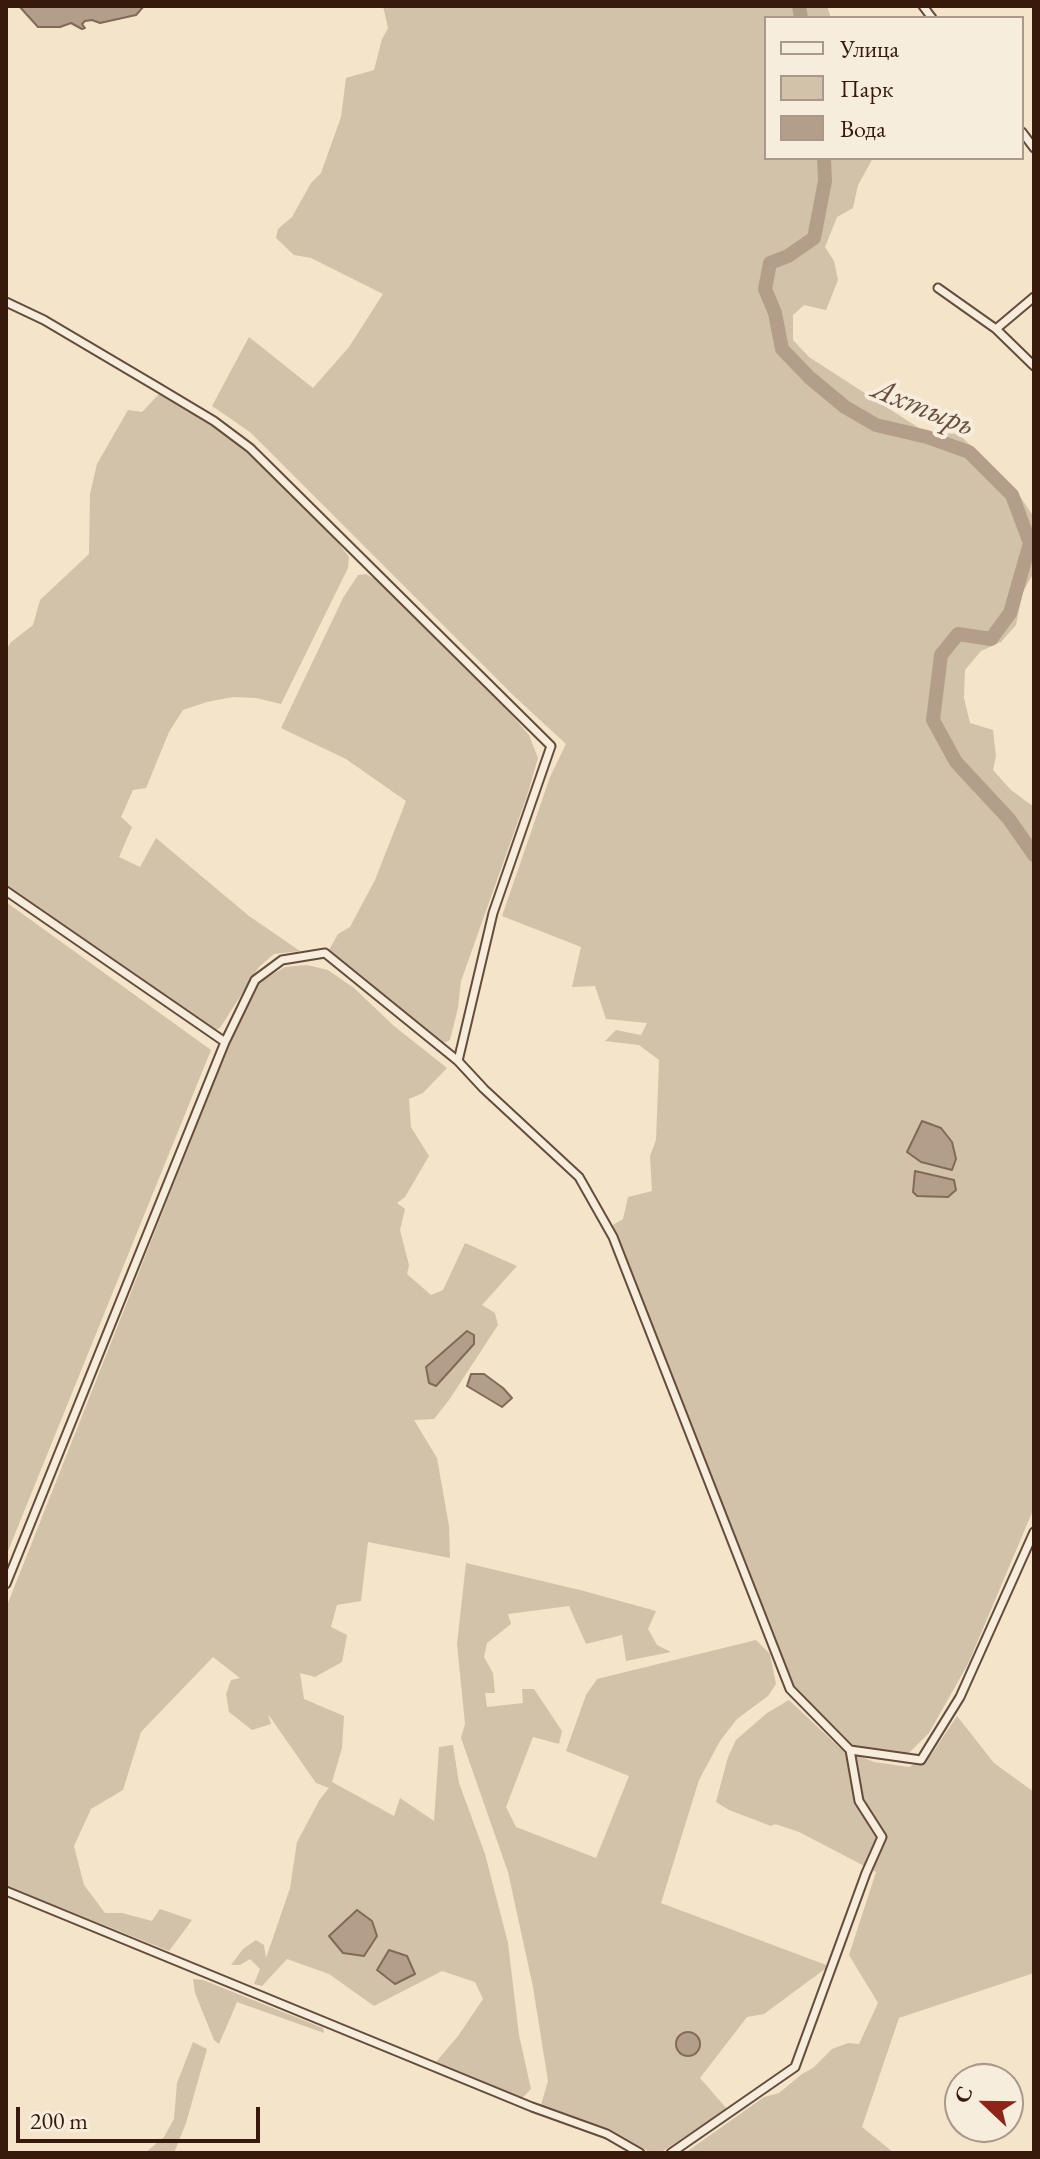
<!DOCTYPE html>
<html>
<head>
<meta charset="utf-8">
<style>
	body { margin:0 }
	#map { position:relative; width:1040px; height:2159px; overflow:hidden; background:#f3e4ca; font-family:"EB Garamond",serif }
	canvas { display:block }
	.frame { position:absolute; inset:0; border:8px solid #371a0b; pointer-events:none }
	.legend { position:absolute; left:764px; top:16px; width:260px; height:144px; box-sizing:border-box; background:#f7eddd; border:2px solid #aa9989; margin:0; padding:10px 14px; list-style:none; font-size:24px; color:#371a0b }
	.legend li { display:flex; align-items:center; gap:16px; height:40px }
	.legend b { width:40px; border:2px solid #aa9989 }
	.north { position:absolute; left:944px; top:2063px; width:80px; height:80px; box-sizing:border-box; background:#f7eddd; border:2px solid #aa9989; border-radius:50%; rotate:292deg; font-size:22px; font-weight:700; line-height:32px; text-align:center; color:#371a0b }
	.north::after { content:''; display:block; margin:auto; width:28px; height:36px; background:#8f2418; clip-path:polygon(50% 0,100% 100%,50% 72%,0 100%) }
	.scale { position:absolute; left:16px; top:2107px; width:244px; height:36px; box-sizing:border-box; border:4px solid #371a0b; border-top:0; padding-left:10px; font-size:24px; line-height:28px; white-space:nowrap; color:#371a0b; -webkit-text-stroke:6px #f7eddd; paint-order:stroke }
</style>
</head>
<body>
<div id="map">
<canvas width="1040" height="2159"></canvas>
<div class="frame"></div>
<ul class="legend">
<li><b style="height:10px;background:#f7eddd"></b>Улица</li>
<li><b style="height:22px;background:#d3c2aa"></b>Парк</li>
<li><b style="height:22px;background:#b39f89"></b>Вода</li>
</ul>
<div class="north">С</div>
<div class="scale">200 m</div>
</div>
<script>
const ctx = document.querySelector('canvas').getContext('2d');
ctx.lineJoin = 'round';
function paint(path, color) { ctx.fillStyle = color; ctx.fill(path, 'evenodd'); }
const shape = rows => new Path2D(rows.map(r => 'M' + r).join(''));
function trace(path, color, width, dash) { ctx.strokeStyle = color; ctx.lineWidth = width; ctx.lineCap = dash ? 'butt' : 'round'; ctx.setLineDash(dash || []); ctx.stroke(path); }
function write(font, color, halo, rows, align = 'center') {
  ctx.font = font + ' "EB Garamond",serif'; ctx.lineWidth = 8; ctx.setLineDash([]); ctx.textBaseline = 'middle'; ctx.strokeStyle = halo; ctx.fillStyle = color; for (const [text, x, y, turn = 0] of rows) {
    ctx.save(); ctx.translate(x, y); ctx.rotate((+turn || 0) * Math.PI / 180); ctx.textAlign = isNaN(turn) ? turn : align; if (halo) ctx.strokeText(text, 0, 0); ctx.fillText(text, 0, 0); ctx.restore();
  }
}
paint(shape([
	[383,6,827,6,831,18,766,18,766,158,873,158,858,185,853,208,837,217,825,247,834,261,838,280,826,310,804,305,793,315,793,340,809,357,925,432,959,434,1017,492,1034,517,1034,572,1023,592,1016,625,1001,642,981,651,965,670,964,698,970,723,993,730,996,756,993,770,1011,790,1034,807,1034,1508,968,1664,929,1733,907,1755,851,1746,793,1687,613,1225,623,1219,628,1197,652,1191,650,1156,656,1140,659,1060,639,1045,605,1041,616,1030,641,1035,647,1023,606,1019,595,986,572,987,581,947,502,916,550,777,566,744,515,697,250,432,212,406,249,337,313,388,349,347,383,294,311,258,294,255,276,238,278,229,292,217,311,183,321,173,341,117,346,78,374,70,382,39,388,28],
	[159,394,214,425,251,456,336,540,349,557,348,568,281,704,256,698,233,697,207,702,183,710,169,732,146,788,133,790,121,817,132,827,119,857,140,867,156,838,249,916,300,951,274,954,259,967,220,1028,213,1030,6,887,6,652,10,643,33,625,40,600,89,554,90,494,97,464,128,410,142,412],
	[366,574,384,584,490,690,529,735,538,758,527,796,461,981,458,1008,450,1040,442,1044,328,952,338,934,350,927,375,880,406,801,346,759,281,728,343,598,358,575],
	[6,902,211,1050,6,1556],
	[307,965,328,970,354,988,394,1026,447,1068,423,1093,409,1099,411,1127,429,1156,405,1197,397,1203,405,1209,400,1230,409,1265,407,1274,431,1295,443,1290,465,1243,517,1266,482,1305,495,1313,498,1325,449,1400,434,1419,414,1420,437,1458,449,1526,450,1558,368,1542,361,1601,337,1605,331,1627,347,1635,342,1662,315,1677,300,1673,304,1699,344,1716,342,1748,332,1782,394,1816,400,1798,434,1821,439,1747,453,1745,459,1783,485,1854,508,1943,519,2035,531,2089,521,2099,436,2062,458,2036,483,1999,475,1982,442,1971,374,2006,329,1974,287,1959,262,1986,254,1984,260,1969,250,1959,240,1965,231,1965,243,1949,256,1940,264,1945,266,1958,290,1888,297,1842,320,1799,329,1788,316,1783,268,1714,271,1724,252,1730,229,1712,226,1694,231,1680,240,1678,213,1657,141,1732,123,1790,91,1809,74,1846,84,1885,105,1913,122,1913,152,1921,160,1909,192,1920,169,1951,6,1886,6,1608,243,1009,258,983,285,967],
	[466,1563,584,1591,656,1611,648,1629,657,1645,671,1652,626,1661,622,1635,586,1644,569,1606,508,1614,511,1624,487,1643,484,1657,493,1673,495,1693,485,1693,487,1707,523,1703,522,1689,534,1689,562,1731,559,1744,533,1737,506,1807,516,1827,596,1858,629,1776,566,1751,586,1695,597,1679,756,1640,770,1654,776,1684,768,1696,737,1719,720,1741,699,1780,661,1903,829,1966,764,2014,747,2017,700,2078,727,2109,660,2153,651,2153,610,2129,541,2105,548,2081,533,1987,508,1872,461,1738,465,1724,457,1644],
	[789,1700,840,1748,874,1762,909,1767,931,1755,957,1716,994,1763,1034,1792,1034,1973,899,2018,862,2127,894,2153,685,2153,764,2097,779,2093,802,2074,813,2068,832,2049,848,2043,859,2044,878,2003,849,1955,876,1872,799,1832,775,1824,771,1826,729,1810,716,1802,728,1757,736,1740,767,1713],
	[193,1979,203,1980,323,2028,324,2033,237,2002,219,2044,214,2040,195,1993],
	[193,2042,207,2049,186,2123,174,2153,145,2153,164,2137,174,2119,177,2083]
]), '#d3c2aa');
const water = shape([
	[19,6,144,6,136,15,100,23,92,20,85,21,82,24,85,28,82,29,71,23,60,27,38,27,19,6],
	[922,1121,941,1128,952,1142,956,1159,952,1170,921,1162,907,1152,922,1121],
	[915,1171,954,1180,956,1190,948,1197,917,1196,913,1192,915,1171],
	[467,1331,474,1335,474,1344,436,1386,429,1383,426,1367,467,1331],
	[471,1374,484,1374,503,1388,512,1398,502,1407,467,1386,471,1374],
	[357,1910,372,1921,377,1936,364,1956,343,1953,329,1936,357,1910],
	[389,1950,407,1956,415,1974,395,1984,377,1970,389,1950],
	'676 2044a12 12 0 1 1 24 0a12 12 0 1 1-24 0Z'
]);
paint(water, '#b39f89');
trace(water, '#816a57', 2);
trace(shape([
	[799,6,801,18],
	[824,158,825,181,814,238,788,256,770,263,765,289,775,313,782,349,810,378,845,407,876,425,927,437,969,452,1012,495,1030,543,1010,613,991,639,958,634,941,655,933,720,956,762,1009,819,1034,855]
]), '#b39f89', 14);
const street = shape([
	[923,6,932,18],
	[1022,132,1034,148],
	[938,288,996,329,1034,366],
	[6,302,44,320,159,388,214,421,250,448,551,746,493,913,458,1061],
	[996,329,1034,297],
	[6,891,225,1042,6,1584],
	[225,1042,255,980,282,960,325,953,458,1061,484,1089,579,1177,613,1237,790,1689,850,1750,921,1760,960,1697,1034,1532],
	[6,1891,532,2107,607,2134,640,2153],
	[671,2153,795,2067,866,1873,882,1837,859,1801,850,1750]
]);
trace(street, '#664c3b', 11);
trace(street, '#f7eddd', 7);
write('italic 32px', '#694f3d', '#f7eddd', [
	["Ахтырь",923,408,22]
]);
</script>
</body>
</html>
